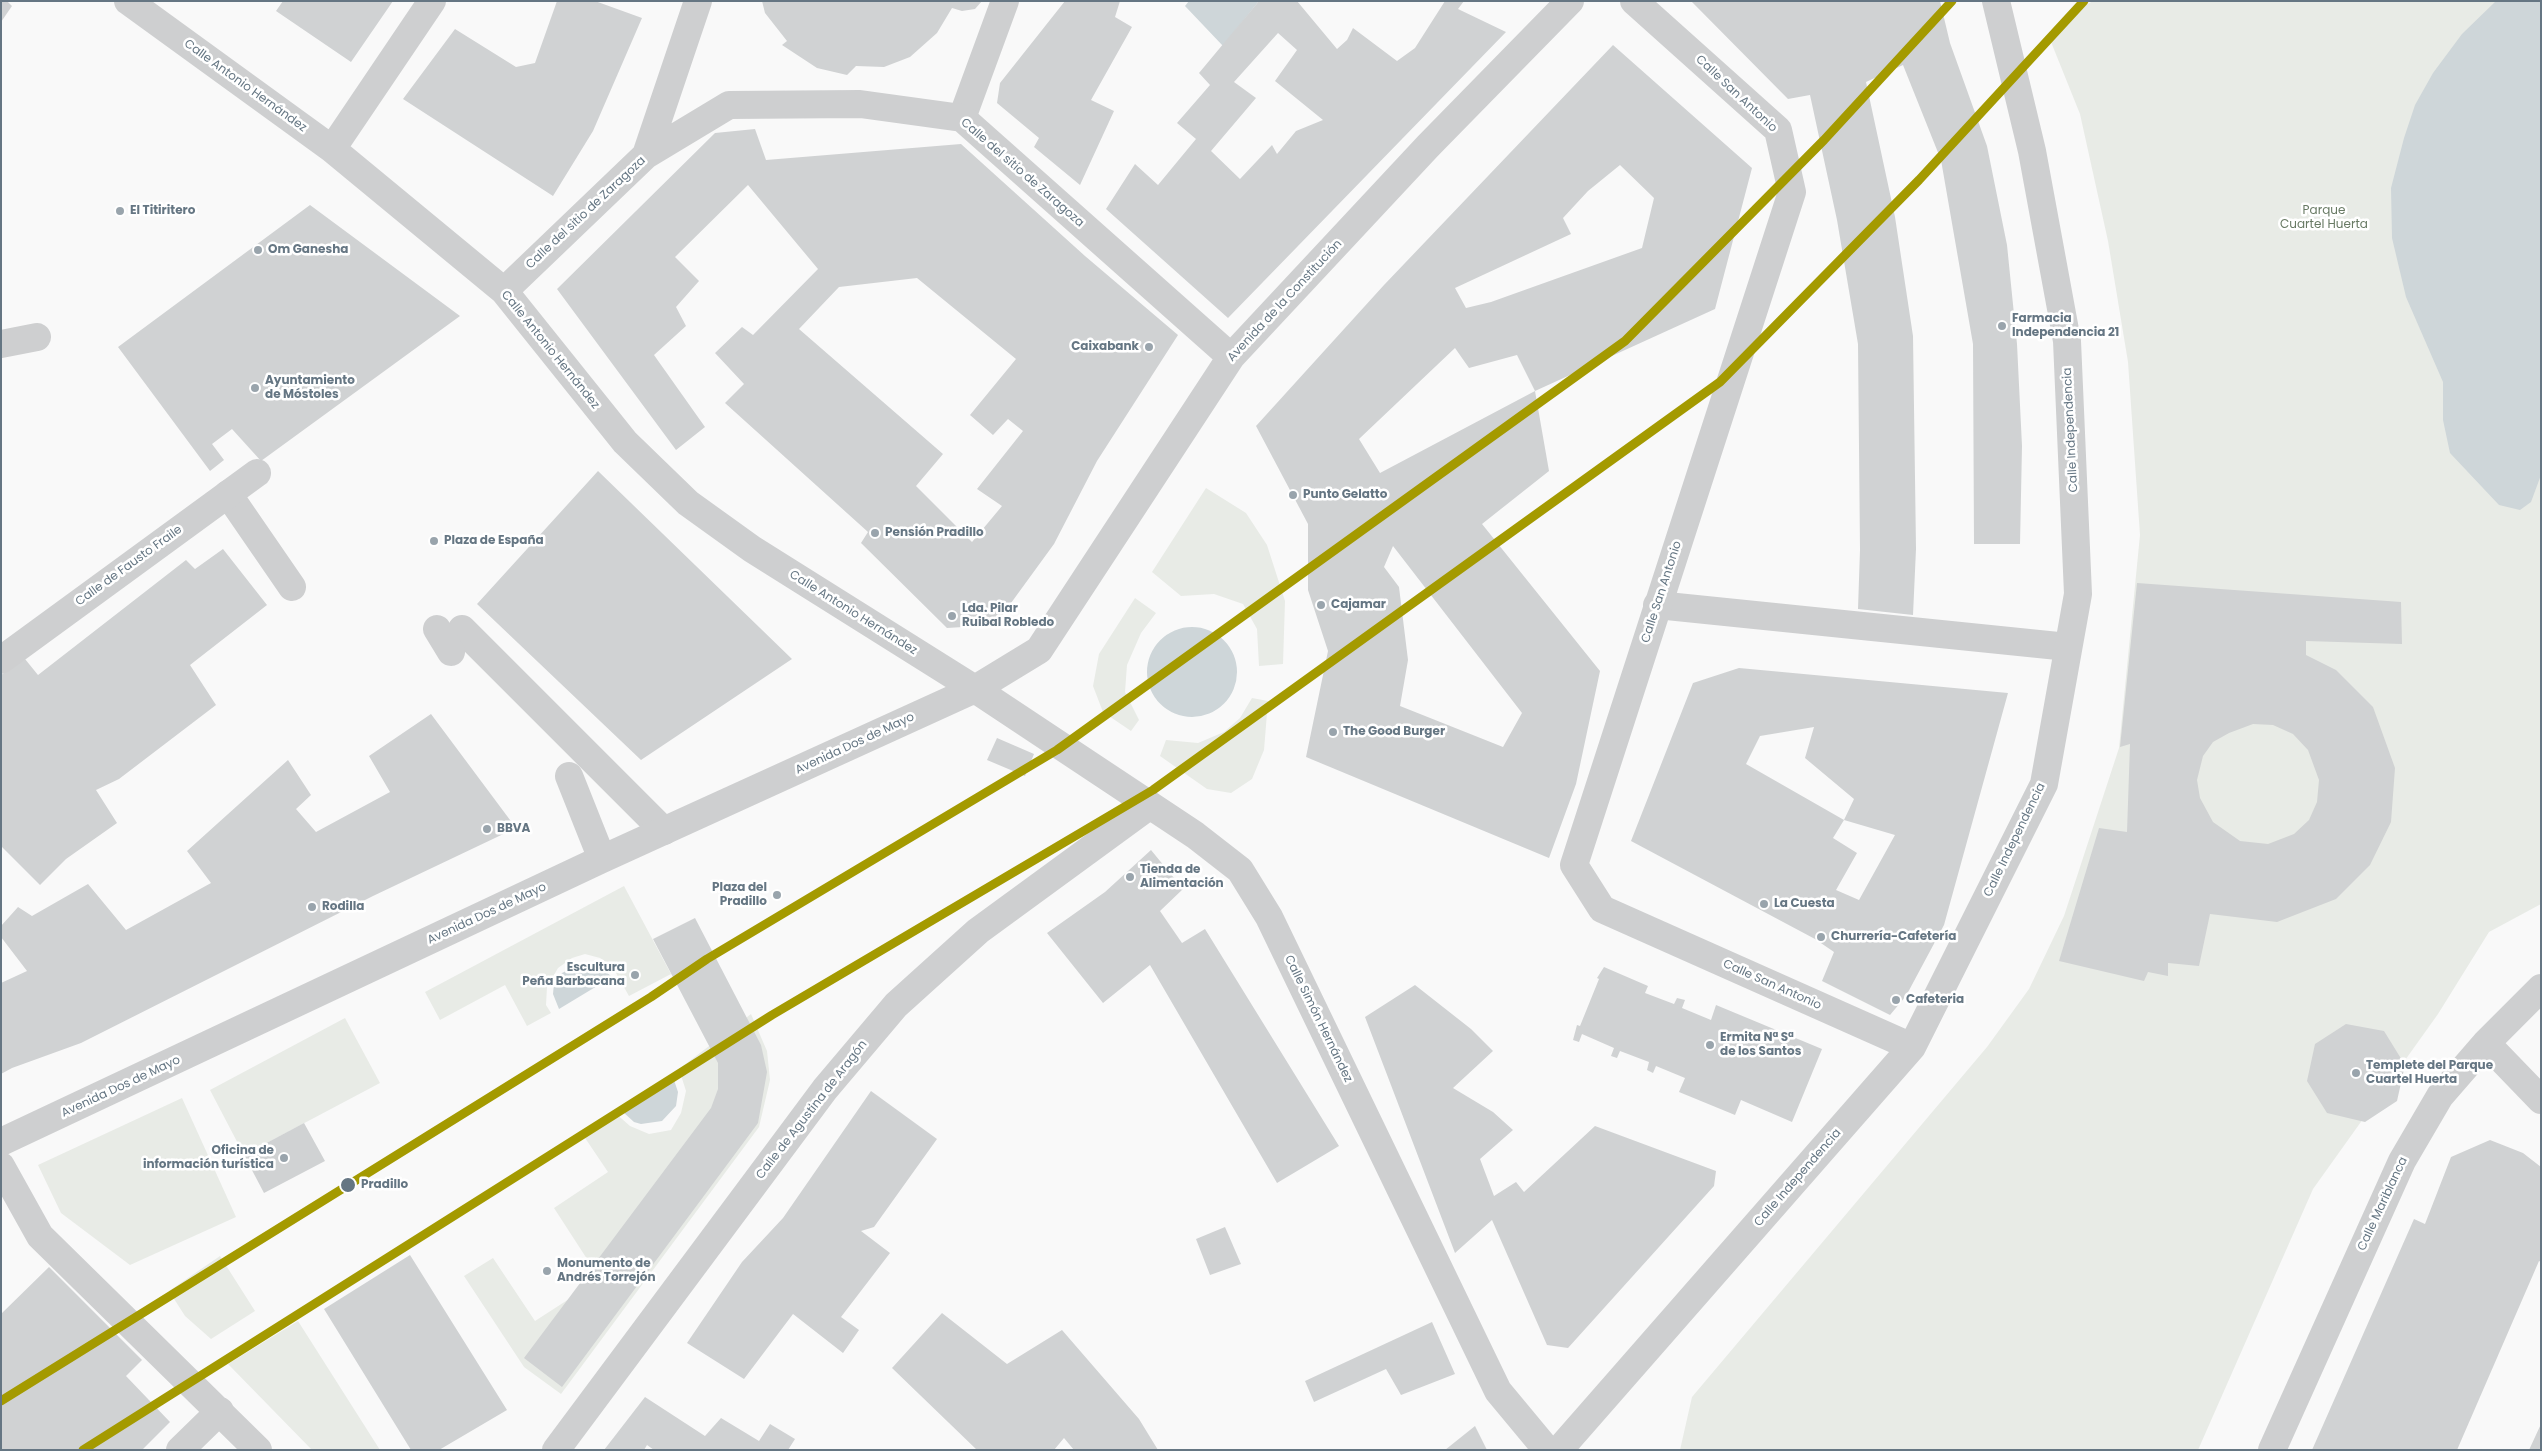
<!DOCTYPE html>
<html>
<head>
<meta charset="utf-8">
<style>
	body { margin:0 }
	#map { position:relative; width:2542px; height:1451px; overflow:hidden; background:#f9f9f9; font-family:Poppins,sans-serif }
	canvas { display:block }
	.frame { position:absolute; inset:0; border:2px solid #657683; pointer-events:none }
</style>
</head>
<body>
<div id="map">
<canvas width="2542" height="1451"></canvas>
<div class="frame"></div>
</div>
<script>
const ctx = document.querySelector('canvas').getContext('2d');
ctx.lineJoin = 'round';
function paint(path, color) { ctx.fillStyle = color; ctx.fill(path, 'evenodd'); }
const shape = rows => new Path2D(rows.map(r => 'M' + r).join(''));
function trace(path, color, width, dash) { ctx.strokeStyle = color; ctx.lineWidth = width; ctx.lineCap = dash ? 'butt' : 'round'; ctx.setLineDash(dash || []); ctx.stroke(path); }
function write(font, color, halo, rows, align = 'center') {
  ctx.font = font + ' Poppins,sans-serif'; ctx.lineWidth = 5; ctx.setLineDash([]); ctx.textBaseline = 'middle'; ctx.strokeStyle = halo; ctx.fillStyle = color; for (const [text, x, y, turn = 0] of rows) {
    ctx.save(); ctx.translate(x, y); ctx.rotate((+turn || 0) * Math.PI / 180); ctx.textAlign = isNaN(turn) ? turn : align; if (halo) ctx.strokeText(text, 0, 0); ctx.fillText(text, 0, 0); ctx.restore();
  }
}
paint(shape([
	[2093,1,2541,1,2541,904,2489,932,2438,1014,2313,1189,2198,1450,1680,1450,1692,1397,1987,1047,2029,989,2064,916,2119,748,2140,535,2128,362,2108,241,2080,114,2049,37,2074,12],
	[1206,488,1246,513,1267,545,1285,601,1283,664,1259,666,1257,629,1243,604,1214,594,1181,596,1152,572],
	[1135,598,1156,613,1141,633,1127,665,1125,692,1139,720,1131,731,1103,712,1093,686,1099,654],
	[1252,698,1268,701,1264,750,1252,779,1231,793,1207,789,1160,756,1166,740,1198,743,1224,732,1240,718],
	[624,886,671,974,629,996,612,966,600,958,585,954,572,958,558,968,547,987,546,1005,551,1013,527,1026,505,985,440,1020,425,992],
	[751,1014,767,1051,770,1080,759,1127,561,1394,524,1367,464,1276,493,1258,535,1321,600,1279,554,1208,608,1172,581,1132,613,1111,630,1126,649,1134,671,1130,681,1113,686,1091,679,1069],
	[345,1018,380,1083,244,1155,210,1090],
	[182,1098,236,1217,130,1265,61,1213,38,1165],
	[220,1256,255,1311,211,1339,185,1316,169,1291],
	[298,1321,380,1450,312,1450,228,1364]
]), '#e8ebe6');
paint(shape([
	[1189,1,1259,1,1223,46,1185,6],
	[2496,1,2541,1,2541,475,2531,502,2520,510,2499,505,2450,453,2443,420,2443,382,2406,297,2392,238,2391,188,2404,138,2415,105,2433,73,2462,34],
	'1147 672a45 45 0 1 1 90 0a45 45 0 1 1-90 0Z',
	[582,963,602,968,612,977,559,1009,553,994,554,983,562,973],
	[674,1080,678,1092,676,1106,662,1121,641,1124,634,1122,623,1112]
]), '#ced6d9');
paint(shape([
	[1,1,7,1,12,6,1,22],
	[283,1,393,1,351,62,276,11],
	[557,1,595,1,642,18,593,131,553,196,403,99,455,29,516,67,535,63],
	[762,1,982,1,975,9,962,11,952,8,937,33,910,57,884,67,856,66,847,75,817,68,782,45,787,41,765,13],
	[1065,1,1120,1,1115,17,1132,27,1091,100,1114,111,1080,185,1034,147,1039,138,997,103,1000,83],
	[1259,1,1297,1,1337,49,1347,40,1353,28,1397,61,1415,48,1445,1,1464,1,1458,9,1506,32,1228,318,1106,209,1135,164,1158,185,1196,139,1177,123,1210,85,1199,73],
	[1278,33,1297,50,1275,81,1323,120,1296,131,1277,154,1272,145,1240,179,1211,151,1256,98,1234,82],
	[1691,1,1940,1,1950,43,1987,146,2007,245,2017,344,2022,446,2020,544,1974,544,1973,344,1941,160,1903,65,1866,82,1895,217,1913,336,1916,549,1913,615,1858,609,1860,550,1858,344,1837,220,1810,95,1788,99],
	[1613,45,1752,168,1715,309,1535,391,1517,355,1469,368,1455,348,1359,439,1380,473,1535,391,1549,471,1482,524,1600,671,1576,784,1549,858,1306,757,1328,651,1308,590,1308,524,1256,426,1384,285],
	[1620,165,1654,198,1642,248,1491,302,1466,308,1455,288,1571,234,1563,218,1588,191],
	[1393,546,1522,713,1503,747,1400,706,1408,660,1399,587,1384,567],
	[755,129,766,160,961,144,1085,256,1178,335,1097,461,1054,544,995,625,947,628,861,543,868,532,725,403,744,384,715,353,742,327,753,335,818,269,748,185,675,257,699,281,676,307,686,326,654,355,705,427,676,450,557,289,715,133],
	[917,278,1016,359,970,415,993,435,1008,419,1023,431,977,489,1002,506,972,542,916,486,943,454,799,329,839,287],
	[310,205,460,316,261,461,232,429,212,444,224,460,210,471,118,347],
	[598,471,792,659,641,760,477,604],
	[223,549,267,605,190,665,216,705,119,779,96,790,117,823,66,859,40,885,1,846,1,675,25,659,38,675,186,560,195,569],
	[2137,583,2401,602,2402,644,2306,641,2306,655,2336,670,2373,707,2395,768,2391,822,2370,865,2336,899,2277,922,2210,914,2199,966,2168,963,2168,976,2148,972,2144,981,2059,961,2099,828,2127,832,2130,744,2120,747],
	[2253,724,2273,725,2293,734,2308,750,2319,780,2317,802,2309,820,2294,834,2268,844,2240,841,2213,822,2200,798,2197,780,2203,756,2213,742,2229,733],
	[1739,668,2008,693,1944,925,1906,996,1890,1015,1822,981,1834,952,1815,939,1631,841,1693,683],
	[1814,727,1805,758,1854,799,1844,820,1895,835,1859,900,1836,890,1857,853,1833,838,1844,820,1746,764,1760,736],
	[431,714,516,828,373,896,81,1043,12,1068,1,1074,1,983,27,971,1,937,1,926,18,907,32,916,88,884,126,930,211,883,187,851,288,760,311,795,296,809,316,832,390,792,369,756],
	[997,738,1034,754,1025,776,987,760],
	[1151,850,1183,889,1160,911,1182,943,1205,929,1339,1146,1277,1183,1150,965,1103,1003,1047,933,1105,892],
	[695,918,761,1045,767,1072,758,1123,562,1387,524,1358,711,1108,718,1089,718,1063,653,939],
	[1604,967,1648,986,1645,993,1674,1004,1677,998,1685,1000,1682,1008,1711,1020,1716,1005,1822,1049,1792,1122,1741,1100,1735,1115,1679,1092,1685,1078,1656,1066,1653,1073,1647,1070,1649,1062,1620,1051,1617,1058,1611,1056,1614,1048,1582,1034,1579,1042,1573,1040,1577,1025,1580,1026,1599,979,1597,978],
	[1415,985,1471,1029,1493,1051,1453,1088,1493,1112,1513,1130,1480,1159,1494,1196,1516,1182,1524,1192,1595,1126,1716,1171,1714,1186,1568,1348,1547,1345,1492,1220,1455,1253,1365,1017],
	[2346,1024,2384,1031,2405,1065,2397,1101,2365,1122,2327,1113,2307,1081,2315,1044],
	[871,1091,937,1139,874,1227,861,1231,890,1253,841,1317,859,1330,843,1353,793,1314,744,1379,687,1343,742,1262,783,1218],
	[304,1123,325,1161,264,1193,244,1155],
	[2490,1140,2523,1153,2541,1167,2541,1262,2539,1261,2457,1450,2312,1450,2414,1219,2425,1224,2451,1157],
	[1225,1227,1241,1264,1210,1275,1196,1239],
	[410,1255,507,1410,439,1450,411,1450,324,1309],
	[49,1267,142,1360,126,1376,170,1422,142,1450,1,1450,1,1314],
	[942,1313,1007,1364,1062,1330,1139,1419,1158,1450,1074,1450,1064,1438,1054,1450,977,1450,892,1368],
	[1432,1322,1455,1374,1401,1395,1386,1369,1314,1402,1305,1381],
	[645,1397,705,1436,721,1418,759,1441,770,1424,795,1439,788,1450,654,1450,647,1445,644,1450,604,1450],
	[2541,1424,2541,1450,2529,1450],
	[1475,1426,1487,1450,1445,1450]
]), '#d0d2d3');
trace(shape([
	[228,494,292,587],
	[462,629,664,831]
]), '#cecfd0', 28);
trace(shape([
	[962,118,1005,1],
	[1657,605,2068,647]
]), '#cecfd0', 28);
trace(shape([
	[128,1,332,149,504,291,625,442,688,503,752,549,975,689,1195,835,1240,870,1269,917,1498,1391,1547,1450],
	[1634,1,1778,130,1792,192,1574,865,1602,909,1912,1047],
	[332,149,432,1],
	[646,155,698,1],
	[504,291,646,155,729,105,860,104,962,118,1231,357],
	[1,344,37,337],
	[437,629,451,652],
	[1,660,257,473],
	[569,776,602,859],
	[2486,1043,2541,1100],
	[1,1142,602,859,975,689,1039,650,1231,357,1428,146,1570,1],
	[1,1166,40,1236,258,1450],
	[180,1450,220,1411],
	[556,1450,825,1089,896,1005,978,931,1149,806],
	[1559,1450,1912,1047,2044,784,2078,594,2067,341,2032,151,1996,1],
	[2272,1450,2402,1161,2440,1096,2486,1043,2541,988]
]), '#cecfd0', 28);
trace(shape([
	[1,1401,651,997,707,959,1057,750,1625,341,1824,140,1952,1],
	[83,1450,772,1015,1153,790,1720,382,1919,180,2084,1]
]), '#a49a00', 9);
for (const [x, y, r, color] of [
	[120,211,5,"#99a4ac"],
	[258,250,5,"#99a4ac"],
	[2002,326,5,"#99a4ac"],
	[1149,347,5,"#99a4ac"],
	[255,388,5,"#99a4ac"],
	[1293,495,5,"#99a4ac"],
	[875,533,5,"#99a4ac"],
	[434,541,5,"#99a4ac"],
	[1321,605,5,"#99a4ac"],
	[952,616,5,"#99a4ac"],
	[1333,732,5,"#99a4ac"],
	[487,829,5,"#99a4ac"],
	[1130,877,5,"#99a4ac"],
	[777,895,5,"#99a4ac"],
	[1764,904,5,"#99a4ac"],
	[312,907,5,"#99a4ac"],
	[1821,937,5,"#99a4ac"],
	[635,975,5,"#99a4ac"],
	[1896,1000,5,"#99a4ac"],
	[1710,1045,5,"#99a4ac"],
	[2356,1073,5,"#99a4ac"],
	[284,1158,5,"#99a4ac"],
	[348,1185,8,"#657683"],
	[547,1271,5,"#99a4ac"]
]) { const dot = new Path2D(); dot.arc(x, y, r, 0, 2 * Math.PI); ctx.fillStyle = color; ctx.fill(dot); trace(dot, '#fff', 2); }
write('12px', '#657683', '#fff', [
	["Calle Antonio Hernández",245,86,36],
	["Calle San Antonio",1736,94,43],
	["Calle del sitio de Zaragoza",1022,173,41],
	["Calle del sitio de Zaragoza",586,213,-43],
	["Avenida de la Constitución",1285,301,-47],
	["Calle Antonio Hernández",550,350,51],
	["Calle Independencia",2071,430,-93],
	["Calle de Fausto Fraile",129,566,-36],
	["Calle San Antonio",1662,592,-72],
	["Calle Antonio Hernández",853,613,32],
	["Avenida Dos de Mayo",855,744,-25],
	["Calle Independencia",2015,840,-64],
	["Avenida Dos de Mayo",487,914,-25],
	["Calle San Antonio",1772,985,24],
	["Calle Simón Hernández",1318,1019,64],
	["Avenida Dos de Mayo",121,1087,-25],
	["Calle de Agustina de Aragón",812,1110,-52],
	["Calle Independencia",1798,1178,-49],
	["Calle Mariblanca",2383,1204,-65]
]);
write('bold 12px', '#657683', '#fff', [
	["El Titiritero",130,211],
	["Om Ganesha",268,250],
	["Farmacia",2012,319],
	["Independencia 21",2012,333],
	["Caixabank",1139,347,"right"],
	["Ayuntamiento",265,381],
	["de Móstoles",265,395],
	["Punto Gelatto",1303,495],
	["Pensión Pradillo",885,533],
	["Plaza de España",444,541],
	["Cajamar",1331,605],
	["Lda. Pilar",962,609],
	["Ruibal Robledo",962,623],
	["The Good Burger",1343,732],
	["BBVA",497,829],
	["Tienda de",1140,870],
	["Alimentación",1140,884],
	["Plaza del",767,888,"right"],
	["Pradillo",767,902,"right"],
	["La Cuesta",1774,904],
	["Rodilla",322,907],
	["Churrería-Cafetería",1831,937],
	["Escultura",625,968,"right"],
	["Peña Barbacana",625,982,"right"],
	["Cafeteria",1906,1000],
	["Ermita Nª Sª",1720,1038],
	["de los Santos",1720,1052],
	["Templete del Parque",2366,1066],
	["Cuartel Huerta",2366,1080],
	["Oficina de",274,1151,"right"],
	["información turística",274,1165,"right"],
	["Monumento de",557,1264],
	["Andrés Torrejón",557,1278]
], 'left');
write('12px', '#687a64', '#fff', [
	["Parque",2324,211],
	["Cuartel Huerta",2324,225]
]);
write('bold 12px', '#657683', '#fff', [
	["Pradillo",361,1185]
], 'left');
</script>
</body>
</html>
